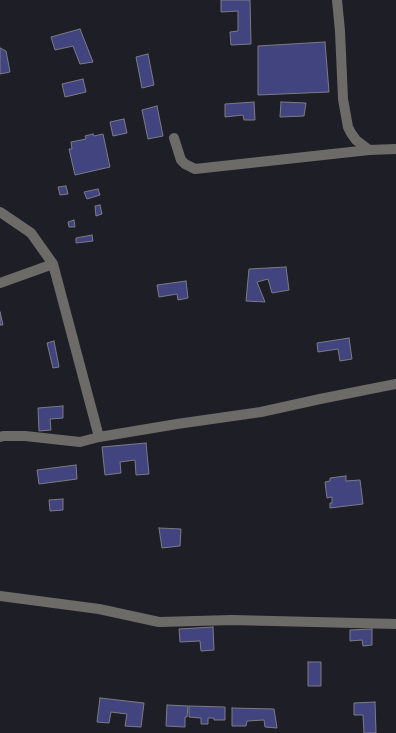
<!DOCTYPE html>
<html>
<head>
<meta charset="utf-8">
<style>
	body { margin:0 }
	canvas { display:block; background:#1e1f26 }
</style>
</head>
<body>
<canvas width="396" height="733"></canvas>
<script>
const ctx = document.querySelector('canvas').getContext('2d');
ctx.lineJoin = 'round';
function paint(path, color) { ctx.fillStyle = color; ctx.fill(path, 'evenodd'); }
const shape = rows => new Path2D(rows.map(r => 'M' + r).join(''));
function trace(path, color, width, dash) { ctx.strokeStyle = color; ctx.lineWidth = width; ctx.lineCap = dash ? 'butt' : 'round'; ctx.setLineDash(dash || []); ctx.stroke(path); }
const building = shape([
	[221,0,250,0,251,44,231,45,230,32,238,31,238,11,221,12,221,0],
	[80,29,93,62,80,64,73,46,55,50,51,37,80,29],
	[325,42,329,92,258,95,258,46,325,42],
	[0,48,6,51,10,72,0,74,0,48],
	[148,54,154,85,142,88,136,57,148,54],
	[83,79,86,92,65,97,62,84,83,79],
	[254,102,255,120,244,120,243,115,225,117,225,104,254,102],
	[281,102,306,103,304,116,280,117,281,102],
	[157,106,163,136,148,139,142,110,157,106],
	[124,119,127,133,113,136,110,122,124,119],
	[93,134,94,136,103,134,110,167,75,175,69,149,72,149,71,142,86,139,85,136,93,134],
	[66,186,68,194,60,195,58,187,66,186],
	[98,189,100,195,87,199,84,192,98,189],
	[100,205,102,214,96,216,95,206,100,205],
	[74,220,75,227,69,227,68,222,74,220],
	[92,235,93,241,76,243,76,238,92,235],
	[286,267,289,290,272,293,268,279,257,282,265,302,246,301,249,269,286,267],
	[186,281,188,298,178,300,177,294,159,297,157,285,186,281],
	[0,312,3,325,0,325,0,312],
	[349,338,352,359,340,361,338,349,318,352,317,343,349,338],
	[54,341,59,367,53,368,47,343,54,341],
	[63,406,63,418,50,419,51,430,39,431,38,408,63,406],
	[146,443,149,474,136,475,135,460,120,462,121,473,105,475,102,447,146,443],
	[76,465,77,479,39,484,37,470,76,465],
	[346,476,346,481,360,480,363,504,330,508,330,503,332,503,332,497,327,498,325,482,330,481,330,478,346,476],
	[63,499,63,510,50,511,49,500,63,499],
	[159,528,181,529,180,546,162,548,159,528],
	[213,627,214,650,201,651,200,641,180,642,179,629,213,627],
	[372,629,372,645,363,646,362,640,350,641,350,630,372,629],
	[308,662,321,662,321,686,308,686,308,662],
	[100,698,144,703,141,727,125,726,127,714,111,712,109,723,97,722,100,698],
	[375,702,376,733,364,733,363,715,354,715,354,703,375,702],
	[167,705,188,706,187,717,185,717,185,727,166,726,167,705],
	[189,706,225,707,225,720,214,720,214,718,208,718,208,724,201,724,201,718,189,717,189,706],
	[232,708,274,709,277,728,265,727,264,720,247,721,246,726,232,726,232,708]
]);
paint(building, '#42447f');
trace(building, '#7a7b84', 1);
trace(shape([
	[337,0,340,31,343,99,348,127,351,133,356,140,369,150],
	[174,138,181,160,185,164,195,169,369,150,396,149],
	[0,212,31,233,53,264,99,437],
	[0,283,53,264],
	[0,437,3,436,25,436,80,442,99,437,177,424,261,412,320,399,396,384],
	[0,596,99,609,159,622,232,620,396,624]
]), '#6d6b68', 10);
</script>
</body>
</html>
